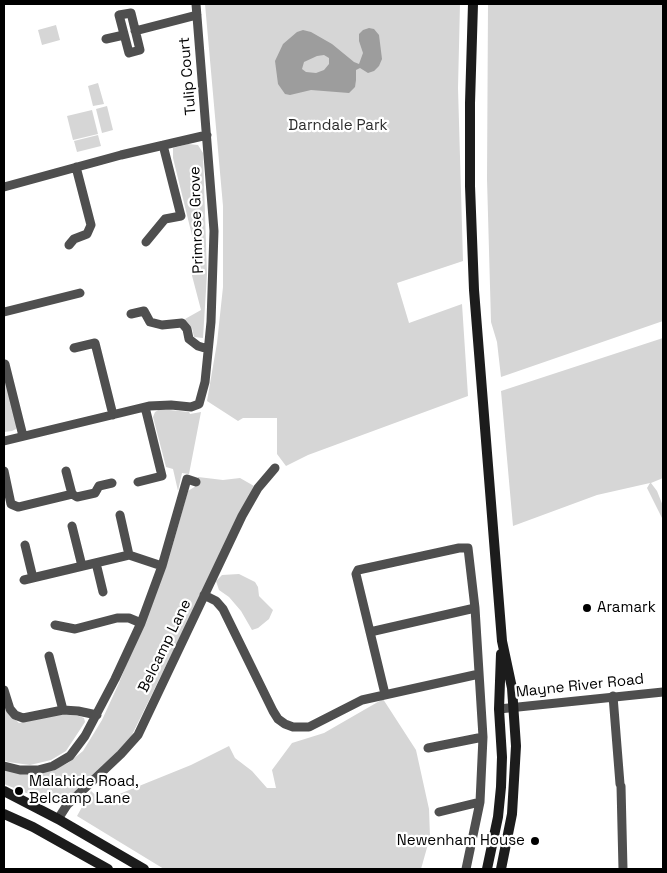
<!DOCTYPE html>
<html>
<head>
<meta charset="utf-8">
<style>
	body { margin:0 }
	#map { position:relative; width:667px; height:873px; overflow:hidden; background:#fff; font-family:"Space Grotesk",sans-serif }
	canvas { display:block }
	.frame { position:absolute; inset:0; border:5px solid #000; pointer-events:none }
</style>
</head>
<body>
<div id="map">
<canvas width="667" height="873"></canvas>
<div class="frame"></div>
</div>
<script>
const ctx = document.querySelector('canvas').getContext('2d');
ctx.lineJoin = 'round';
function paint(path, color) { ctx.fillStyle = color; ctx.fill(path, 'evenodd'); }
const shape = rows => new Path2D(rows.map(r => 'M' + r).join(''));
function trace(path, color, width, dash) { ctx.strokeStyle = color; ctx.lineWidth = width; ctx.lineCap = dash ? 'butt' : 'round'; ctx.setLineDash(dash || []); ctx.stroke(path); }
function write(font, color, halo, rows, align = 'center') {
  ctx.font = font + ' "Space Grotesk",sans-serif'; ctx.lineWidth = 4.5; ctx.setLineDash([]); ctx.textBaseline = 'middle'; ctx.strokeStyle = halo; ctx.fillStyle = color; for (const [text, x, y, turn = 0] of rows) {
    ctx.save(); ctx.translate(x, y); ctx.rotate((+turn || 0) * Math.PI / 180); ctx.textAlign = isNaN(turn) ? turn : align; if (halo) ctx.strokeText(text, 0, 0); ctx.fillText(text, 0, 0); ctx.restore();
  }
}
paint(shape([
	[205,4,460,4,458,88,463,261,397,283,409,323,462,304,468,396,308,455,286,466,277,454,277,418,243,418,238,421,207,401,217,343,223,287,223,206],
	[488,4,663,4,663,321,501,377,497,342,491,322,487,179],
	[56,25,60,40,42,45,38,30],
	[98,83,104,104,93,106,88,86],
	[107,106,113,130,102,133,96,109],
	[92,110,98,134,73,140,67,116],
	[98,135,101,146,77,152,74,141],
	[188,144,198,145,203,153,207,274,203,338,194,337,192,328,185,319,201,310,190,268,199,264,173,158,173,148],
	[663,338,663,478,651,483,657,491,663,506,663,520,647,488,650,483,597,495,513,526,501,391],
	[4,364,18,421,16,429,12,431,4,432],
	[160,409,189,412,190,414,201,412,189,474,182,473,178,491,173,469,166,467,153,417,155,412],
	[198,477,223,480,240,478,254,486,129,741,75,794,59,803,54,804,4,784,4,766,13,771,33,774,53,770,68,763,83,751,102,720,119,683,169,558,188,491,196,486],
	[239,574,255,582,258,587,259,596,273,610,269,619,258,628,252,630,241,611,229,597,219,590,216,581,222,575],
	[383,699,416,750,429,809,430,837,421,869,164,869,77,816,91,791,102,801,191,765,229,746,235,758,252,771,267,788,276,788,272,770,292,743,324,733],
	[4,706,7,712,19,723,61,714,79,716,84,718,85,722,66,751,51,760,30,765,8,762,4,760]
]), '#d6d6d6');
paint(shape([
	[369,28,374,29,379,35,382,59,379,66,374,71,368,73,360,68,356,70,356,80,355,87,349,93,311,90,290,95,285,94,278,84,275,61,283,44,297,32,303,30,311,32,332,44,354,62,359,64,363,53,359,41,359,34,363,30],
	[324,55,329,58,329,64,324,70,316,73,306,72,302,69,304,62,317,56]
]), '#9d9d9d');
trace(shape([
	[131,13,140,50,129,53,119,15,131,13],
	[135,31,197,15],
	[106,39,124,35],
	[4,187,121,155,207,135],
	[146,242,165,219,181,216,163,145],
	[69,245,74,239,87,234,91,225,76,167],
	[4,312,80,293],
	[131,314,144,311,150,322,162,325,182,323,187,329,189,339,198,346,208,349],
	[74,348,95,343,113,415],
	[5,364,23,436],
	[4,441,149,406,171,405,191,407,199,404,205,382,211,322,214,231,196,4],
	[4,471,11,504,18,507,72,494,77,497,95,493,99,486,112,483],
	[66,471,72,494],
	[138,482,162,476,145,407],
	[120,515,129,555],
	[72,526,82,566],
	[25,545,33,578],
	[96,563,103,592],
	[24,580,129,555,162,566],
	[204,595,216,601,223,609,273,711,278,719,285,724,293,727,309,727,362,700,479,674],
	[55,625,75,629,117,618,129,618,141,623],
	[370,632,475,608],
	[49,656,63,710],
	[4,690,10,709,15,715,23,718,63,710,78,711,97,715],
	[385,694,356,574,358,570,459,548,468,548,475,608,483,737,480,802,466,869],
	[613,696,620,784],
	[499,709,663,692],
	[428,748,483,737],
	[4,766,20,770,38,770,53,766,70,756,85,736,115,679,141,623,162,566,187,479,196,482],
	[621,786,623,869],
	[439,812,480,802],
	[58,819,67,805,121,754,138,735,242,516,258,488,275,468]
]), '#4f4f4f', 9);
trace(shape([
	[473,4,470,103,470,186,474,290,502,641,512,688,516,746,512,814,501,869],
	[4,791,58,819,144,869],
	[4,814,33,827,108,869],
	[487,869,498,817,501,787,502,757,499,709,501,654]
]), '#1c1c1c', 10);
for (const [x, y, r, color] of [
	[587,608,5,"#000"],
	[19,791,5,"#000"],
	[535,841,5,"#000"]
]) { const dot = new Path2D(); dot.arc(x, y, r, 0, 2 * Math.PI); ctx.fillStyle = color; ctx.fill(dot); trace(dot, '#fff', 2); }
write('15px', '#000', '#fff', [
	["Tulip Court",188,76,-95],
	["Primrose Grove",197,220,-92],
	["Belcamp Lane",165,646,-64],
	["Mayne River Road",580,686,-6]
]);
write('15px', '#2d2d2d', '#fff', [
	["Darndale Park",338,126]
]);
write('15px', '#000', '#fff', [
	["Aramark",597,608],
	["Malahide Road,",29,782],
	["Belcamp Lane",29,799],
	["Newenham House",525,841,"right"]
], 'left');
</script>
</body>
</html>
